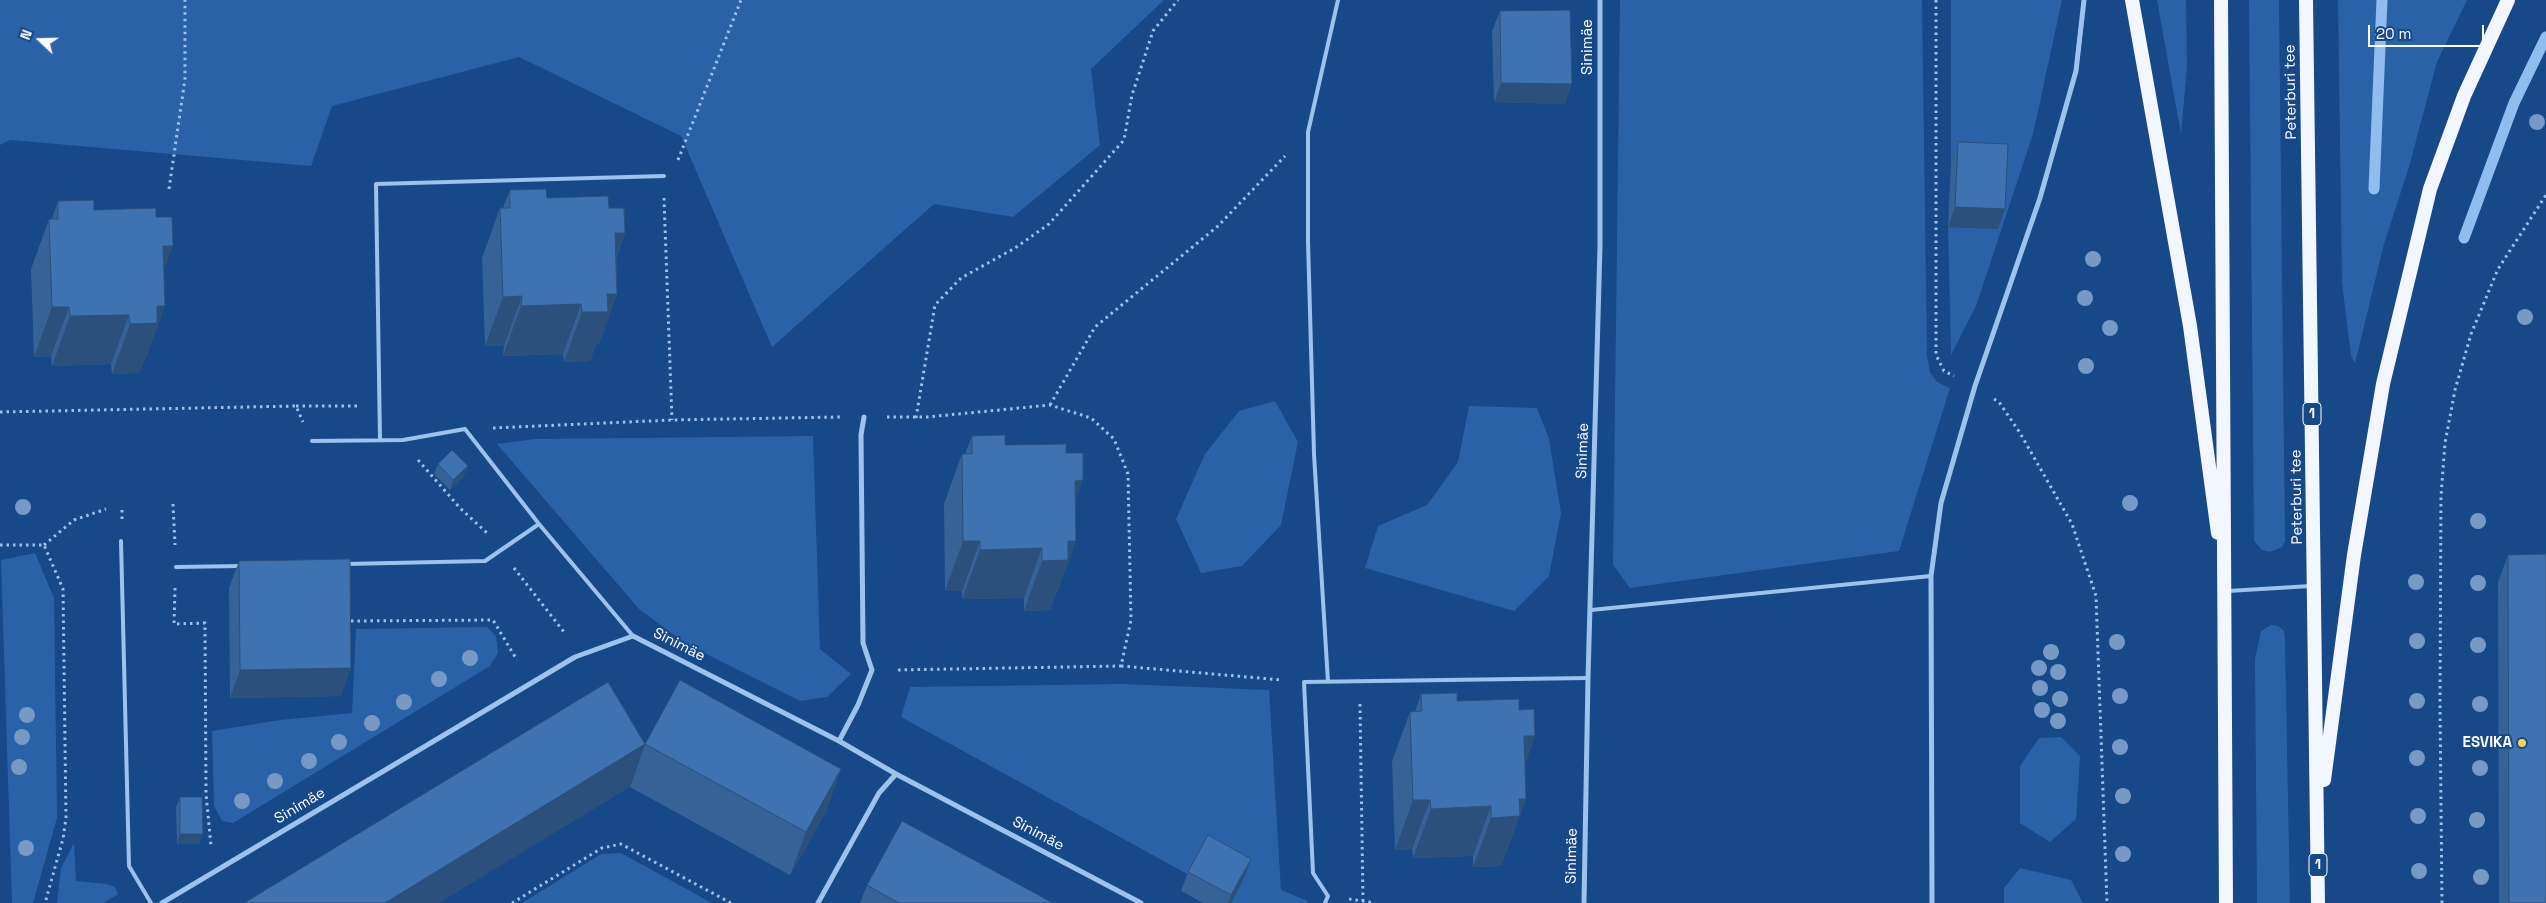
<!DOCTYPE html>
<html>
<head>
<meta charset="utf-8">
<style>
	body { margin:0 }
	#map { position:relative; width:2546px; height:903px; overflow:hidden; background:#174887; font-family:"Space Grotesk",sans-serif }
	canvas { display:block }
	.north { position:absolute; left:15px; top:15px; width:50px; height:50px; -webkit-text-stroke:4px #174887; paint-order:stroke; rotate:291deg; font-size:14px; font-weight:700; line-height:20px; text-align:center; color:#fff }
	.north::after { content:''; display:block; margin:auto; width:18px; height:22px; background:#fff; clip-path:polygon(50% 0,100% 100%,50% 72%,0 100%) }
	.scale { position:absolute; left:2368px; top:25px; width:116px; height:22px; box-sizing:border-box; border:2px solid #fff; border-top:0; padding-left:6px; font-size:15px; line-height:18px; white-space:nowrap; color:#fff; -webkit-text-stroke:4px #174887; paint-order:stroke }
</style>
</head>
<body>
<div id="map">
<canvas width="2546" height="903"></canvas>
<div class="north">N</div>
<div class="scale">20 m</div>
</div>
<script>
const ctx = document.querySelector('canvas').getContext('2d');
ctx.lineJoin = 'round';
function paint(path, color) { ctx.fillStyle = color; ctx.fill(path, 'evenodd'); }
const shape = rows => new Path2D(rows.map(r => 'M' + r).join(''));
function trace(path, color, width, dash) { ctx.strokeStyle = color; ctx.lineWidth = width; ctx.lineCap = dash ? 'butt' : 'round'; ctx.setLineDash(dash || []); ctx.stroke(path); }
function write(font, color, halo, rows, align = 'center') {
  ctx.font = font + ' "Space Grotesk",sans-serif'; ctx.lineWidth = 4; ctx.setLineDash([]); ctx.textBaseline = 'middle'; ctx.strokeStyle = halo; ctx.fillStyle = color; for (const [text, x, y, turn = 0] of rows) {
    ctx.save(); ctx.translate(x, y); ctx.rotate((+turn || 0) * Math.PI / 180); ctx.textAlign = isNaN(turn) ? turn : align; if (halo) ctx.strokeText(text, 0, 0); ctx.fillText(text, 0, 0); ctx.restore();
  }
}
paint(shape([
	[0,0,1164,0,1091,69,1100,145,1013,217,934,204,772,347,681,136,519,57,332,106,311,166,10,140,0,145],
	[1620,0,1922,0,1927,356,1930,372,1937,382,1950,388,1899,551,1630,588,1613,565],
	[1951,0,2062,0,2033,134,1976,306,1951,355,1948,227,1998,229,1951,161],
	[2157,0,2186,0,2187,67,2181,134],
	[2249,0,2279,0,2285,541,2282,547,2270,552,2262,550,2254,541],
	[2338,0,2467,0,2437,62,2409,167,2384,244,2355,363,2351,356,2342,283],
	[1275,401,1298,442,1281,525,1242,566,1201,573,1176,519,1205,454,1239,411],
	[1469,406,1537,408,1549,439,1561,513,1549,576,1514,611,1365,568,1378,526,1427,505,1458,462],
	[813,436,820,649,851,674,827,697,800,701,686,644,639,609,497,444,535,439],
	[35,553,54,598,57,818,33,903,12,903,1,560],
	[2271,625,2278,626,2284,631,2285,642,2290,903,2257,903,2255,659,2261,631],
	[487,627,496,636,498,653,490,666,233,823,222,821,214,806,212,731,280,720,352,713,356,629],
	[1122,684,1269,690,1281,890,1308,901,1307,903,1231,903,1244,878,1201,854,1189,875,901,717,910,687],
	[2061,737,2080,756,2076,819,2050,842,2020,823,2020,766,2039,738],
	[74,843,76,881,107,884,115,887,118,894,103,903,57,903,61,868],
	[621,853,712,903,522,903,601,854],
	[2020,868,2071,880,2083,903,2004,903,2004,888]
]), '#2962a6');
trace(shape([
	[2374,189,2382,0],
	[2464,238,2514,103,2546,37]
]), '#90bdf0', 11);
trace(shape([
	[1936,0,1936,355,1944,371,1954,376],
	[678,160,741,0],
	[169,189,185,79,185,0],
	[664,198,672,420],
	[1994,399,1999,402,2020,433,2072,524,2096,596,2107,903],
	[1050,405,1095,327,1218,226,1285,156],
	[296,406,358,406],
	[0,412,296,406,303,422],
	[887,417,927,417,1050,405,1091,418,1114,439,1128,474,1131,620,1121,666,896,670],
	[916,418,935,305,961,278,1015,248,1049,224,1124,140,1132,95,1153,31,1178,0],
	[493,428,672,420,841,417],
	[418,460,460,508,487,533],
	[173,504,175,545],
	[122,519,122,507],
	[0,545,44,545,63,589,66,818,63,839,45,903],
	[44,545,74,520,106,509],
	[514,568,564,632],
	[175,588,174,624,205,623,206,794,211,846],
	[351,621,493,620,517,660],
	[1121,666,1282,680],
	[1360,704,1363,901],
	[1349,899,1375,903],
	[512,903,602,848,621,844,731,903],
	[2442,903,2440,705,2441,496,2445,443,2455,390,2471,334,2498,269,2546,195]
]), '#9ec2ee', 3, [2.5, 4]);
trace(shape([
	[380,440,376,184,664,176],
	[312,441,403,440,465,429,539,524,633,636],
	[121,541,129,866,151,903],
	[345,564,485,561,539,524],
	[176,567,240,566],
	[2228,591,2311,586],
	[1591,610,1931,576],
	[1328,682,1314,454,1308,241,1308,132,1338,0],
	[1325,903,1328,896,1313,873,1304,682,1588,678]
]), '#9ec2ee', 4);
trace(shape([
	[839,741,858,705,872,670,863,643,861,435,864,417],
	[162,903,575,657,633,636,839,741,896,774,1141,903],
	[818,903,879,793,896,774],
	[1584,903,1588,678,1600,246,1600,0],
	[1932,903,1931,576,1941,503,1975,386,2040,198,2076,71,2084,0]
]), '#9ec2ee', 5);
trace(shape([
	[2132,0,2190,326,2218,533],
	[2221,0,2226,903],
	[2306,0,2318,903],
	[2324,780,2354,555,2383,384,2430,189,2464,96,2508,0]
]), '#f2f7ff', 14);
ctx.fillStyle = '#7699c6';
for (const [x, y] of [
	[2537,122],
	[2093,259],
	[2085,298],
	[2525,317],
	[2110,328],
	[2086,366],
	[2130,503],
	[23,507],
	[2478,521],
	[2416,582],
	[2478,583],
	[2417,641],
	[2117,642],
	[2478,645],
	[2051,652],
	[470,658],
	[2039,668],
	[2058,672],
	[439,679],
	[2040,688],
	[2120,696],
	[2060,699],
	[2417,701],
	[404,702],
	[2480,704],
	[2042,710],
	[27,715],
	[2058,721],
	[372,723],
	[22,737],
	[339,742],
	[2120,747],
	[2417,758],
	[309,761],
	[19,767],
	[2480,768],
	[275,781],
	[2123,796],
	[242,801],
	[2418,816],
	[2477,820],
	[26,848],
	[2123,854],
	[2419,871],
	[2481,877]
]) { ctx.beginPath(); ctx.arc(x, y, 8, 0, 2 * Math.PI); ctx.fill(); }
paint(shape([
	[1500,11,1565,104,1494,102,1492,31],
	[1958,142,1998,229,1948,227,1951,161],
	[510,190,547,198,625,233,616,259,617,294,599,344,596,344,590,361,564,362,563,354,503,356,504,346,485,346,482,258,500,208,503,208],
	[58,201,94,210,156,217,164,271,147,356,146,356,139,373,112,374,111,364,52,366,51,356,34,357,31,269,49,219,52,219],
	[972,436,1005,445,1075,502,1058,591,1057,591,1050,610,1024,611,1024,598,962,599,962,591,945,591,944,504,962,454,965,454],
	[438,464,464,476,450,490,434,474],
	[2508,555,2546,903,2499,903,2498,582],
	[239,561,341,696,230,698,229,588],
	[1421,694,1457,701,1519,710,1535,736,1525,764,1526,799,1501,866,1473,867,1473,856,1413,858,1412,849,1395,850,1392,761,1410,712,1415,712],
	[645,744,841,769,826,812,790,875,630,787],
	[180,797,199,844,177,844,176,807],
	[1251,859,1244,878,1231,903,1203,903,1181,891,1188,872],
	[867,885,1053,903,860,903]
]), '#366298');
paint(shape([
	[1501,83,1572,84,1565,104,1494,102],
	[1955,207,2005,209,1998,229,1948,227],
	[615,233,625,233,607,283],
	[163,246,173,246,155,295],
	[607,294,617,294,599,344,596,344,590,361,564,362,582,312],
	[522,296,504,346,485,346,503,297],
	[581,304,563,354,503,356,521,306],
	[157,306,165,306,147,356,146,356,139,373,112,374,130,324],
	[52,307,69,307,51,356,34,357],
	[129,315,111,364,52,366,70,316],
	[468,466,464,476,450,490,453,480],
	[1083,480,1065,530,1075,481],
	[963,541,980,541,962,591,945,591],
	[1068,541,1076,541,1058,591,1057,591,1050,610,1024,611,1042,561],
	[1042,548,1024,598,962,599,980,550],
	[351,668,341,696,230,698,240,670],
	[1524,736,1535,736,1517,786],
	[645,744,630,787,439,903,385,903],
	[841,769,826,812,790,875,806,832],
	[1519,799,1526,799,1501,866,1473,867,1491,818],
	[1413,800,1430,800,1412,849,1395,850],
	[1491,806,1473,856,1413,858,1431,809],
	[180,834,203,834,199,844,177,844],
	[1251,859,1244,878,1231,903,1228,903,1231,895]
]), '#2c507c');
const building = shape([
	[1570,10,1572,84,1501,83,1500,11,1570,10],
	[1958,142,2008,144,2005,209,1955,207,1958,142],
	[546,189,547,198,608,196,609,208,624,208,625,233,615,233,617,294,607,294,608,312,582,312,581,304,521,306,522,296,503,297,500,208,510,208,510,190,546,189],
	[94,200,94,210,156,208,156,217,172,217,173,246,163,246,165,306,157,306,157,323,130,324,129,315,70,316,69,307,52,307,49,219,58,219,58,201,94,200],
	[1005,435,1005,445,1066,444,1066,453,1083,453,1083,480,1075,481,1076,541,1068,541,1068,560,1042,561,1042,548,980,550,980,541,963,541,962,454,972,454,972,436,1005,435],
	[452,450,468,466,453,480,438,464,452,450],
	[2546,554,2546,903,2509,903,2508,555,2546,554],
	[350,559,351,668,240,670,239,561,350,559],
	[680,680,841,769,806,832,645,744,680,680],
	[608,682,645,744,385,903,244,903,608,682],
	[1457,693,1457,701,1519,699,1519,710,1534,709,1535,736,1524,736,1526,799,1519,799,1520,816,1491,818,1491,806,1431,809,1430,800,1413,800,1410,712,1422,711,1421,694,1457,693],
	[180,797,202,797,203,834,180,834,180,797],
	[902,821,1053,903,899,903,867,885,902,821],
	[1208,835,1251,859,1231,895,1188,872,1208,835]
]);
paint(building, '#3f72b1');
trace(building, '#2c507c', 1);
for (const [x, y, r, color] of [
	[2522,743,5,"#ffcf5a"]
]) { const dot = new Path2D(); dot.arc(x, y, r, 0, 2 * Math.PI); ctx.fillStyle = color; ctx.fill(dot); trace(dot, '#174887', 2); }
for (const [x, y, w] of [
	[2312,414,18],
	[2318,865,18]
]) { const box = new Path2D(); box.roundRect(x - w / 2, y - 11.5, w, 23, 4); ctx.fillStyle = '#174887'; ctx.fill(box); trace(box, '#fff', 1); }
write('bold 14px', '#fff', null, [
	["1",2312,414],
	["1",2318,865]
]);
write('15px', '#fff', '#174887', [
	["Sinimäe",1588,47,-90],
	["Peterburi tee",2291,92,-91],
	["Sinimäe",1583,451,-88],
	["Peterburi tee",2297,497,-91],
	["Sinimäe",679,645,27],
	["Sinimäe",300,806,-31],
	["Sinimäe",1038,834,28],
	["Sinimäe",1572,856,-89]
]);
write('bold 15px', '#fff', '#174887', [
	["ESVIKA",2512,743]
], 'right');
</script>
</body>
</html>
